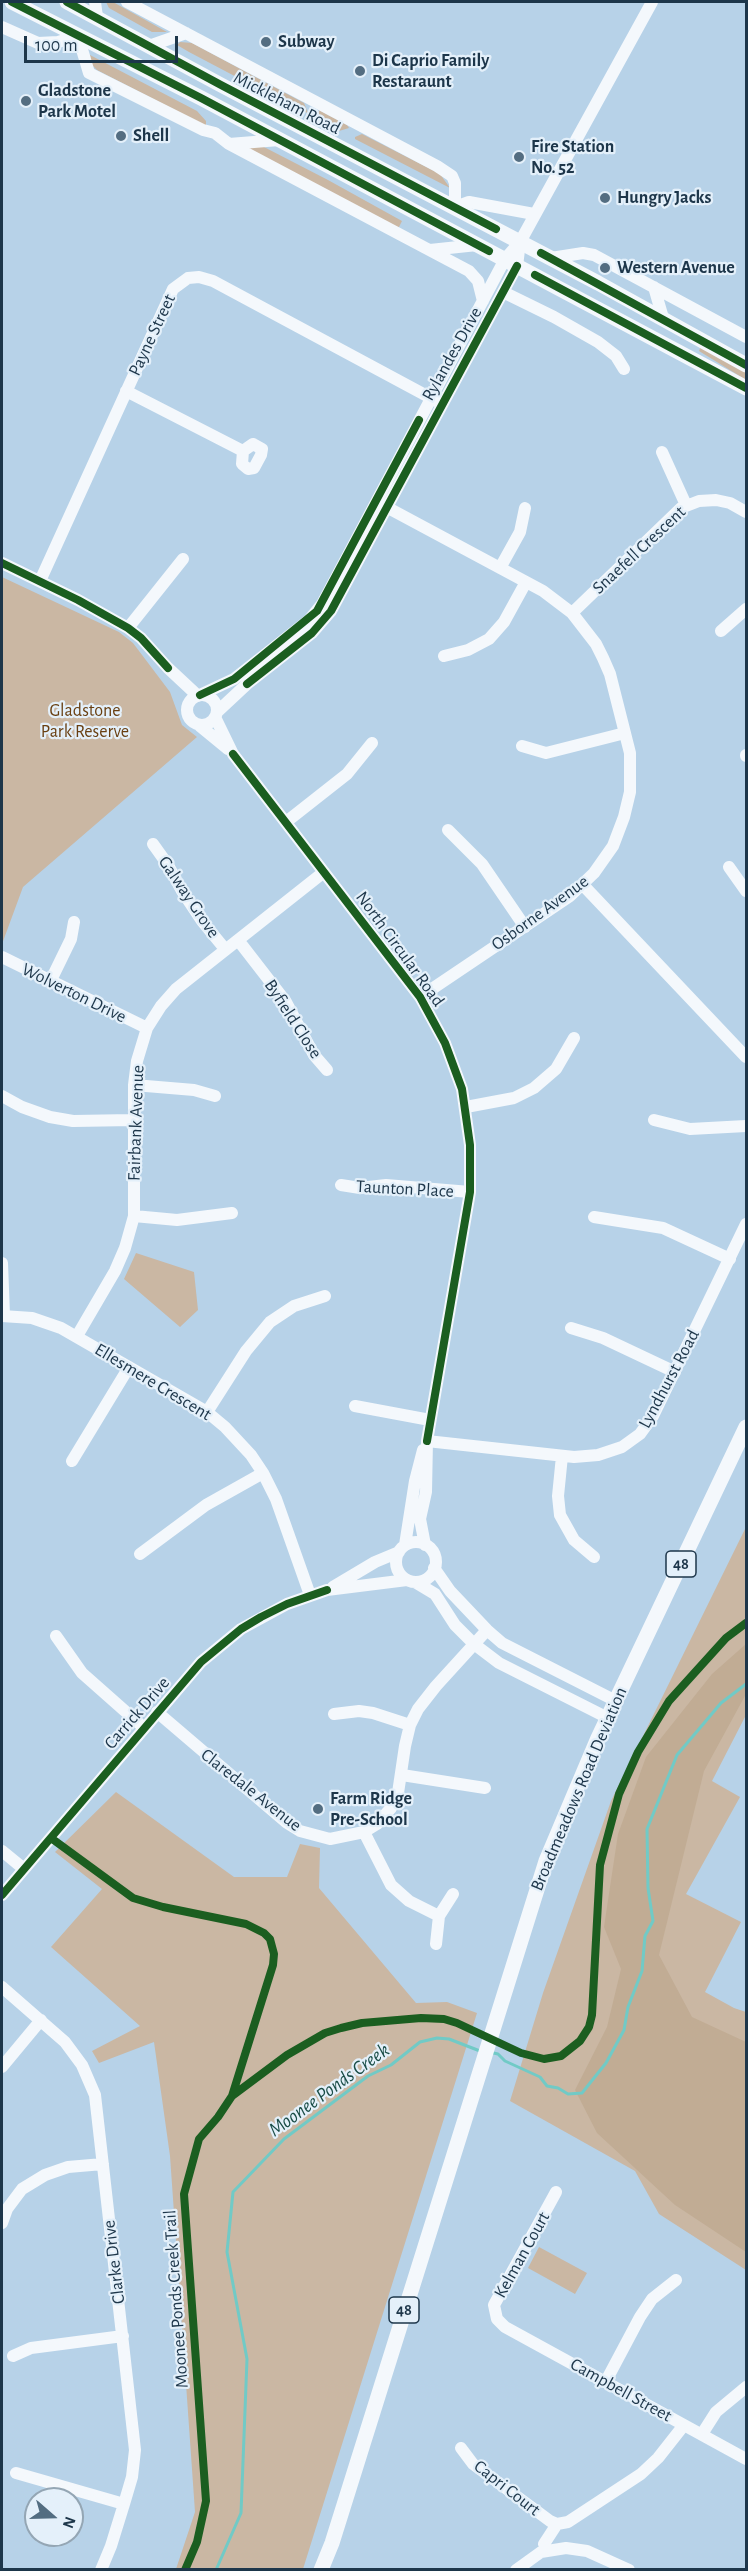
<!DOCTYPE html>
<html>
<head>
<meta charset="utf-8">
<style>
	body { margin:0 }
	#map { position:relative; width:748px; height:2571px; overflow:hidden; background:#b7d2e8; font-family:"Alegreya Sans",sans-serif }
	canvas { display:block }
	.frame { position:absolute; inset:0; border:3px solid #1d364a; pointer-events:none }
	.north { position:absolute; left:24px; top:2487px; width:60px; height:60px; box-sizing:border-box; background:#e4f0fa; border:2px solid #94a6b4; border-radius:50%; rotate:110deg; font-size:16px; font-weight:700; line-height:24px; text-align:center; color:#1d364a }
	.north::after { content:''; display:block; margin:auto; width:21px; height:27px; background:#536d81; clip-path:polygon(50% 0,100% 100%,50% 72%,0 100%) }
	.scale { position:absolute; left:24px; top:36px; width:154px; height:27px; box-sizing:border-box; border:3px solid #1d364a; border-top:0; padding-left:8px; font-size:18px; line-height:21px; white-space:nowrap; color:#1d364a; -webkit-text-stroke:4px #e4f0fa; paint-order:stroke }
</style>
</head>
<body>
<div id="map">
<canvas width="748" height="2571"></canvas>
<div class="frame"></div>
<div class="north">N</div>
<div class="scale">100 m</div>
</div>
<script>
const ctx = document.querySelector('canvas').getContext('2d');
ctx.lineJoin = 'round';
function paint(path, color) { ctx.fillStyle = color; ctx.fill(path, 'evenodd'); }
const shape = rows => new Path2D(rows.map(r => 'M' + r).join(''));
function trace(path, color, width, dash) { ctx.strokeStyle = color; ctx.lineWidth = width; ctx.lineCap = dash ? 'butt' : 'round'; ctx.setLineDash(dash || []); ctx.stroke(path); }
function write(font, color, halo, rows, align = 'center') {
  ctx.font = font + ' "Alegreya Sans",sans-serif'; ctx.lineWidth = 4.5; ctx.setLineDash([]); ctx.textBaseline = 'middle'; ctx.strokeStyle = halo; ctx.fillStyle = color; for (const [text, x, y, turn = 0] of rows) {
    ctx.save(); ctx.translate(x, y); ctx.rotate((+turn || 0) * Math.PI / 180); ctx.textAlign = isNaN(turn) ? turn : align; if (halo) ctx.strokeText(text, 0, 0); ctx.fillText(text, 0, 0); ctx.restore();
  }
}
paint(shape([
	[106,2,113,2,167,32,152,32,109,8],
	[180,42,192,43,304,103,308,113,299,110,189,52,177,45],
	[90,55,197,111,206,121,206,126,97,70,92,65],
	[319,110,347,125,349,128,339,131,317,120],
	[362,134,440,174,450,188,355,139,355,137],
	[245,147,264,147,328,180,402,221,398,229],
	[701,346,746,370,746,380,699,351],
	[2,577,119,632,133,643,170,692,182,725,197,737,23,887,2,944],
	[136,1253,194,1272,198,1310,180,1327,124,1279],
	[746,1527,746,1715,712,1781,740,1797,686,1894,741,1922,705,1992,734,2008,746,2012,746,2270,659,2214,635,2171,510,2101,543,1993,611,1801],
	[116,1792,234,1877,287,1877,300,1844,320,1848,319,1888,416,2003,447,2002,477,2013,303,2569,176,2569,195,2512,170,2156,154,2042,99,2063,92,2051,140,2026,51,1947,102,1889,55,1852],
	[539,2247,587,2273,575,2294,528,2268]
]), '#cab7a3');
paint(shape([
	[746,1644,746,1694,704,1771,659,1955,692,2017,746,2042,746,2252,675,2205,597,2133,575,2090,607,2027,621,1969,604,1927,618,1834,646,1757,712,1674]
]), '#c1ac94');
trace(shape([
	[489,2052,498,2054,505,2061,540,2077,547,2086,558,2088,568,2094,582,2093,606,2063,624,2030,628,2007,642,1971,645,1936,653,1921,648,1888,647,1829,677,1755,721,1703,746,1684],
	[216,2570,241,2513,247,2359,227,2252,233,2192,284,2139,368,2076,391,2065,420,2042,437,2038,449,2039,480,2051]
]), '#71cac6', 3);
trace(shape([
	[95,2,97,17],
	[127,2,437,166,452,176,455,183,455,207,469,202,534,214],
	[2,27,38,43,58,42,78,36,89,73,203,130,215,133,229,144,469,271,478,281,483,301],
	[149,46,186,33],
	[229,144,279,140],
	[430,250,477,245],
	[551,258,583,253,594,255,746,337],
	[654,287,663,318],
	[503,292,554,317,598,342,616,356,624,369],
	[126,391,243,451],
	[253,444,262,449,261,455,254,468,248,469,242,464,243,451,253,444],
	[662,452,686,505],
	[377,502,543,591,572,613,596,644,603,658,610,674,630,753,630,792,624,817,613,846,594,873,570,896,420,997],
	[2,563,78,600,128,628,141,638,168,668,198,696],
	[500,568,520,532,525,508],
	[40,581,173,289,188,278,199,277,213,281,442,404],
	[572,613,681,508,699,501,716,500,730,503,746,512],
	[128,628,183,559],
	[721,631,746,609],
	[444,656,468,650,489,639,504,622,526,582],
	[200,695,234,679,309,620,322,604,505,259,520,242,652,2],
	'187 710a15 15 0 1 1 30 0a15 15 0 1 1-30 0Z',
	[217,712,247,684,312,633,331,611,517,266,520,242],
	[215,717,233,754,420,997,445,1043,462,1089,470,1145,470,1192,427,1441,426,1492,420,1519,425,1545],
	[200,726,228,749],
	[522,746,546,753,625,733],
	[746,756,746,755],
	[286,822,347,774,372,743],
	[448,830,482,864,525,927],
	[153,844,168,865,182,891,202,921,225,949],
	[729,867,746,891],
	[583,885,746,1057],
	[238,940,286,1002,314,1055,327,1070],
	[2,957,147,1028],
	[51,980,71,939,74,922],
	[134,1085,194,1090,215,1096],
	[2,1096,22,1107,50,1117,73,1121,133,1120],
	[466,1107,514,1098,534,1088,556,1069,574,1038],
	[654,1120,690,1129,746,1126],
	[341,1185,360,1188,386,1185,470,1192],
	[134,1216,177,1220,232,1213],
	[594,1217,663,1228,730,1259],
	[2,1263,4,1315],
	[2,1316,32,1318,61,1328,207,1412,225,1427,251,1455,263,1473,276,1499,310,1595],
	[571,1328,603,1338,675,1372],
	[77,1336,115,1271,125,1248,134,1216,134,1085,137,1061,147,1028,161,1006,176,989,324,872],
	[355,1406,430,1420],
	[207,1412,246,1351,270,1322,294,1306,325,1296],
	[427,1441,574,1457,598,1455,622,1447,640,1434,653,1416,746,1224],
	[562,1456,558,1496,560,1515,574,1540,594,1557],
	[72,1461,129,1367],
	'396 1562a20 20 0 1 1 40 0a20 20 0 1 1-40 0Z',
	[405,1545,415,1481,423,1450],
	[140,1554,206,1505,263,1473],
	[434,1568,450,1591,487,1630,502,1643,616,1701],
	[415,1582,435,1594,455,1625,474,1644,499,1663,608,1718],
	[333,1587,375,1562,399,1552],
	[56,1636,82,1673,143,1727],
	[157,1712,287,1823,300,1831,330,1839,364,1832,377,1824,391,1808,398,1793,405,1746,410,1725,418,1709,436,1686,487,1630],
	[334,1714,359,1711,373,1713,410,1725],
	[402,1775,485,1788],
	[364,1832,391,1885,409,1901,439,1916],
	[2,1851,24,1869],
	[2,1895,201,1662,241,1629,287,1604,327,1590,407,1580],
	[436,1944,439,1916,453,1894],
	[2,1987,65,2042,82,2065,95,2095,135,2450,132,2477,124,2504,111,2546,101,2570],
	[2,2067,41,2020],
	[556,2192,494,2305,497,2319,505,2327,746,2459],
	[2,2223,7,2209,22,2189,45,2175,68,2167,103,2164],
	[13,2356,31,2348,123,2336],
	[606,2381,640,2317,652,2299,676,2280],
	[702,2434,716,2412,746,2387],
	[461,2448,473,2464,550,2521,557,2524],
	[16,2473,124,2504],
	[544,2544,557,2524,568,2522,641,2474,658,2458,684,2425],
	[516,2570,541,2552,566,2548,587,2551,629,2570]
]), '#f4f8fc', 12);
trace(shape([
	[12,2,201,98,746,388],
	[67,2,221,85,598,283,746,365],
	[321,2570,332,2543,546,1861,598,1738,746,1427]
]), '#f4f8fc', 15);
trace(shape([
	[12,2,201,98,489,251],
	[67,2,221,85,496,229],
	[541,253,746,365],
	[535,275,746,388],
	[2,563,78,600,128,628,141,638,168,668],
	[247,684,312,633,331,611,517,266],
	[200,695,234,679,317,611,419,420],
	[233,754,420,997,445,1043,462,1089,470,1145,470,1192,427,1441],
	[51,1838,133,1898,163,1907,246,1924,264,1933,270,1939,274,1954,273,1965,232,2096],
	[2,1895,201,1662,241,1629,261,1617,287,1604,327,1590],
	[185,2570,197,2542,206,2501,184,2194,199,2139,218,2117,232,2096,287,2055,325,2033,341,2028,362,2023,421,2018,444,2019,457,2023,521,2053,544,2059,561,2056,580,2041,589,2027,592,2015,600,1865,619,1794,638,1752,669,1701,726,1638,746,1623]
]), '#1b5e20', 8);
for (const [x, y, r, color] of [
	[266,42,6,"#536d81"],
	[360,71,6,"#536d81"],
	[26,101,6,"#536d81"],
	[121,136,6,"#536d81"],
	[519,157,6,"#536d81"],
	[605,198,6,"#536d81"],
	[605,268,6,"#536d81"],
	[318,1809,6,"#536d81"]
]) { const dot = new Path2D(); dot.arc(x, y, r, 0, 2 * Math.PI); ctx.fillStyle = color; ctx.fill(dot); trace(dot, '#e4f0fa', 2); }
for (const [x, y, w] of [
	[681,1564,30],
	[404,2310,30]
]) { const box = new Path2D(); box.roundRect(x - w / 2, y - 13, w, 26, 4.5); ctx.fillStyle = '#e4f0fa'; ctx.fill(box); trace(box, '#1d364a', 1.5); }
write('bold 16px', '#1d364a', null, [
	["48",681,1564],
	["48",404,2310]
]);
write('bold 18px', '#1d364a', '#e4f0fa', [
	["Subway",278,42],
	["Di Caprio Family",372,61],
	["Restaraunt",372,82],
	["Gladstone",38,91],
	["Park Motel",38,112],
	["Shell",133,136],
	["Fire Station",531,147],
	["No. 52",531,168],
	["Hungry Jacks",617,198],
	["Western Avenue",617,268],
	["Farm Ridge",330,1799],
	["Pre-School",330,1820]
], 'left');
write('18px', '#1d364a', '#e4f0fa', [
	["Mickleham Road",287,103,27],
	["Payne Street",152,335,-65],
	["Rylandes Drive",452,354,-61],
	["Snaefell Crescent",639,550,-43],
	["Galway Grove",189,897,56],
	["Osborne Avenue",540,913,-36],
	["North Circular Road",400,949,54],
	["Wolverton Drive",74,993,26],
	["Byfield Close",293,1019,57],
	["Fairbank Avenue",136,1123,-88],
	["Taunton Place",405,1189,3],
	["Lyndhurst Road",669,1379,-62],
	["Ellesmere Crescent",153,1382,31],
	["Carrick Drive",137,1713,-49],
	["Broadmeadows Road Deviation",579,1789,-67],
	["Claredale Avenue",251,1790,38],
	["Kelman Court",522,2255,-61],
	["Clarke Drive",114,2262,-97],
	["Moonee Ponds Creek Trail",176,2299,-94],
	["Campbell Street",621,2390,29],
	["Capri Court",507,2488,38]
]);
write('18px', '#693f11', '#e4f0fa', [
	["Gladstone",85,711],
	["Park Reserve",85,732]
]);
write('italic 20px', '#1a4d47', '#e4f0fa', [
	["Moonee Ponds Creek",329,2090,-36]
]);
</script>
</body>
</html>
